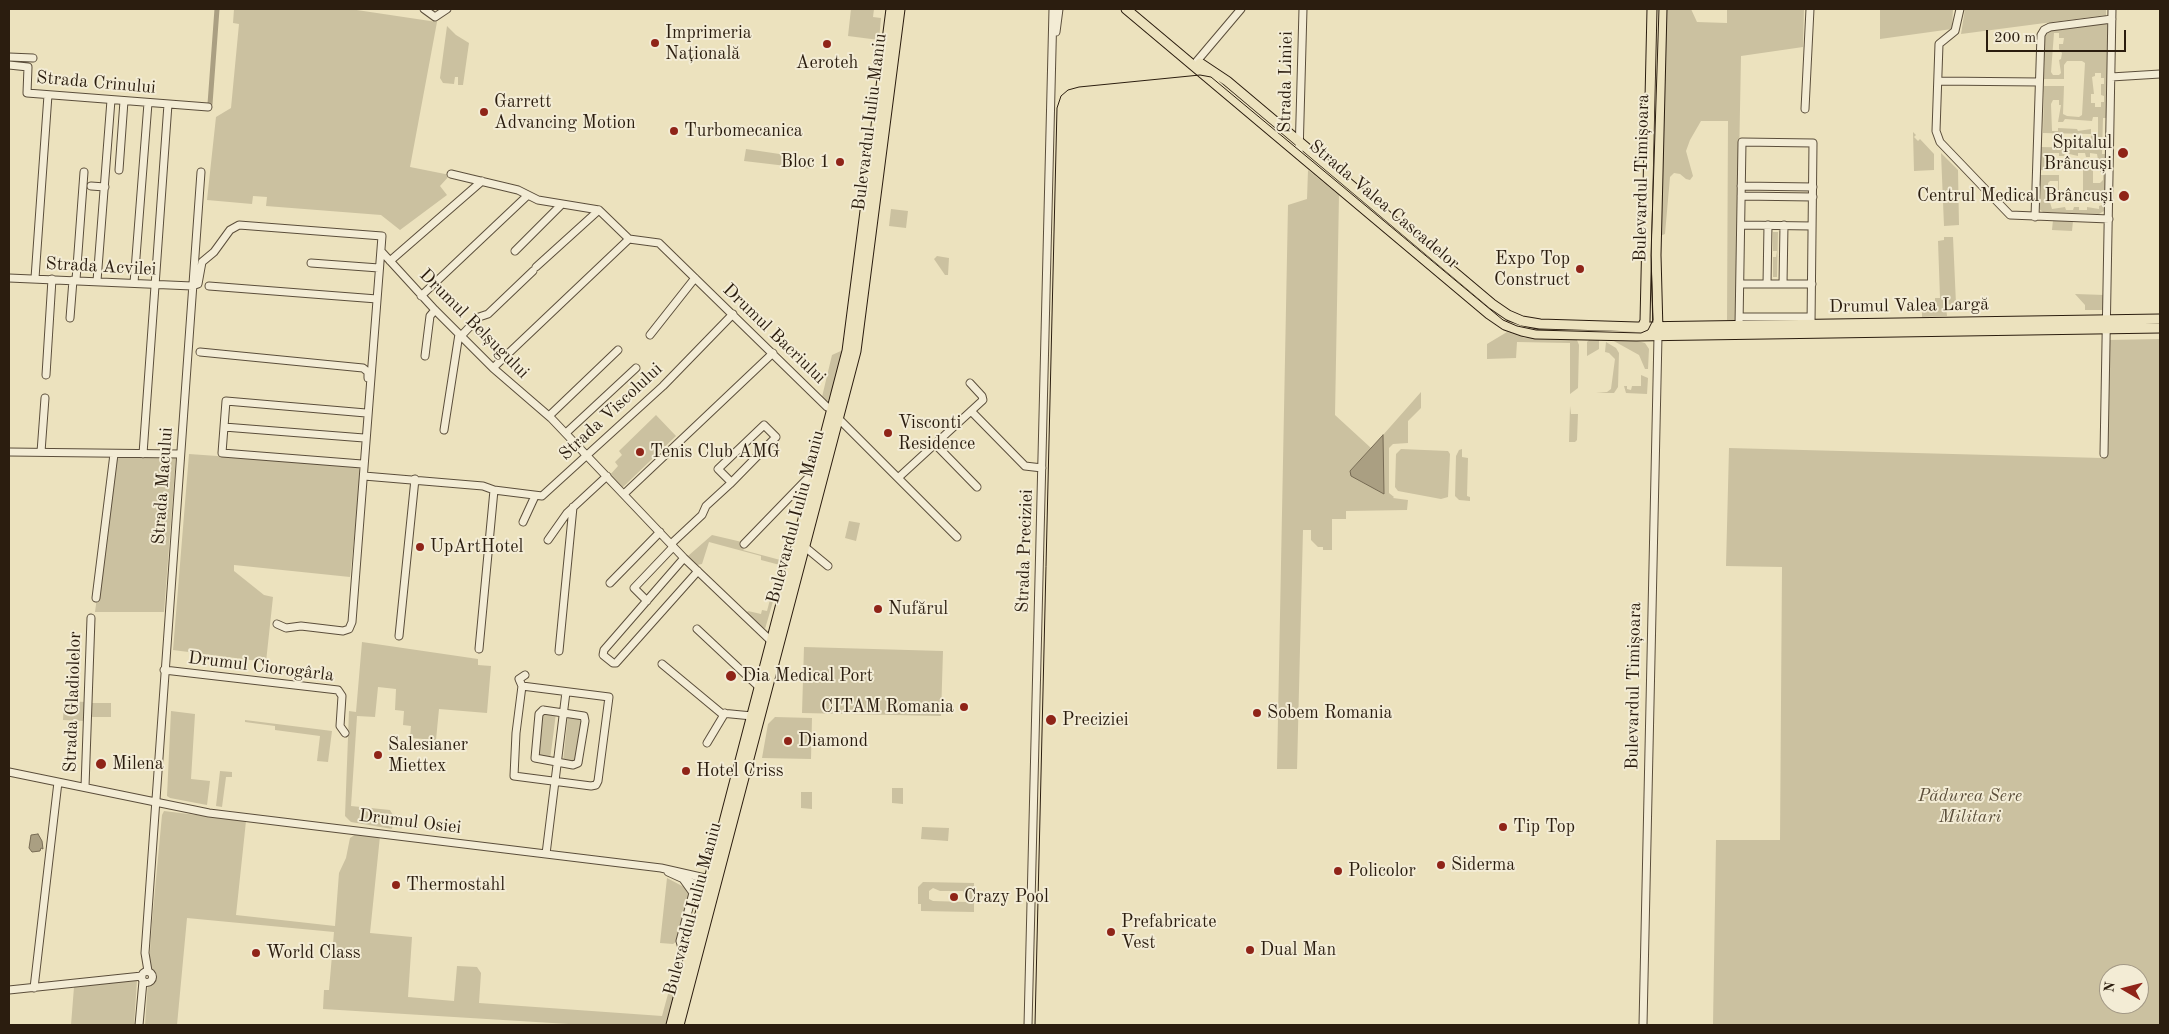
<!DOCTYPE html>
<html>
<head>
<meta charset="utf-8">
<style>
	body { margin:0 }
	#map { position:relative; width:2169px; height:1034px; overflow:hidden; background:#ece2be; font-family:"Old Standard TT",serif }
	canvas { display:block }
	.frame { position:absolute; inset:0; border:10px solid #2b1d0f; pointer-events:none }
	.north { position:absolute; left:2099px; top:964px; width:50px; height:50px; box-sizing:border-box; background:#f3ecd5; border:1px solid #a39986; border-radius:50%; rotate:278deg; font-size:14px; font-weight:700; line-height:20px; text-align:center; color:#2b1d0f }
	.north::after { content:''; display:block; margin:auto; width:18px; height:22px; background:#8f2418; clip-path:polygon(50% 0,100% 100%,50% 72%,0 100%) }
	.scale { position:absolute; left:1986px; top:30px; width:140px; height:22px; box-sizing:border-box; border:2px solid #2b1d0f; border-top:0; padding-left:6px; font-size:15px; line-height:18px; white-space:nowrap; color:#2b1d0f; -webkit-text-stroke:4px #f3ecd5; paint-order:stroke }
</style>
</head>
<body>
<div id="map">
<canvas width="2169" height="1034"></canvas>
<div class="frame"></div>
<div class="north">N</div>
<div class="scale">200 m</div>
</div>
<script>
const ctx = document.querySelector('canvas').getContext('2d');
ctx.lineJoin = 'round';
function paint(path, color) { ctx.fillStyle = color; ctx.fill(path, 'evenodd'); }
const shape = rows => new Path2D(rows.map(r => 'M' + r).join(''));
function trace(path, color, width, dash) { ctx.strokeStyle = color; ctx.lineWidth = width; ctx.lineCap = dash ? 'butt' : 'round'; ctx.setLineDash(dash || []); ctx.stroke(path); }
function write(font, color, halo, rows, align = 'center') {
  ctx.font = font + ' "Old Standard TT",serif'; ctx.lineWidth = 4; ctx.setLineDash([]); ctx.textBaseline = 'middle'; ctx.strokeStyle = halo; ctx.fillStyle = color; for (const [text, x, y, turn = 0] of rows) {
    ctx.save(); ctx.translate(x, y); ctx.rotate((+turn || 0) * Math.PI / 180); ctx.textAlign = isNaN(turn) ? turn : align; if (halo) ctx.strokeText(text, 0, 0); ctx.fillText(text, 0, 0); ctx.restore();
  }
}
paint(shape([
	[234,9,350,9,437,22,410,167,450,175,440,186,447,195,400,230,381,215,266,206,267,197,253,196,252,204,207,200,216,117,231,108,239,24,233,23],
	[851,9,874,9,873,17,881,18,879,40,848,36],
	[1665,9,1691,9,1697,22,1727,23,1727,9,1804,9,1803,47,1741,56,1736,320,1727,320,1728,121,1701,121,1690,140,1686,151,1693,176,1690,180,1686,179,1680,174,1674,173,1670,177,1665,234,1660,236],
	[1880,9,1953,9,1952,29,1880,39],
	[1965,9,2106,9,2106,15,1961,34],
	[2106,23,2108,25,2106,118,2103,118,2102,154,2105,154,2104,211,2099,214,2043,212,2039,209,2040,175,2059,175,2059,193,2083,194,2083,167,2059,166,2059,170,2040,170,2040,147,2090,148,2091,134,2043,133,2044,86,2064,86,2063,114,2067,116,2079,117,2082,115,2085,63,2082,61,2067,61,2064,65,2064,79,2044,79,2045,36,2049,30],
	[2054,33,2059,33,2059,38,2064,38,2063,44,2059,44,2059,49,2062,53,2061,59,2059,60,2061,73,2059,75,2053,75,2051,72],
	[2095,73,2101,73,2101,78,2104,78,2104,84,2101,84,2101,95,2104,96,2104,102,2101,102,2101,107,2095,107,2095,103,2091,103,2091,94,2094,94,2092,77,2095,76],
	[2053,100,2059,100,2059,105,2061,105,2058,122,2063,122,2065,119,2092,121,2093,117,2098,117,2098,133,2091,134,2091,129,2078,131,2077,129,2058,128,2058,131,2052,131,2051,104],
	[2051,153,2059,153,2059,156,2064,156,2065,153,2078,156,2078,153,2085,153,2086,157,2090,157,2090,153,2097,154,2099,165,2102,165,2100,172,2103,173,2103,180,2100,183,2093,183,2093,165,2056,164,2056,169,2049,169],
	[2050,181,2058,181,2058,199,2094,199,2094,194,2101,194,2102,205,2099,206,2099,209,2087,207,2087,210,2079,210,2079,207,2074,207,2073,210,2066,210,2065,207,2052,209,2049,199,2050,192,2048,192,2048,183],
	[447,26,456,35,469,43,463,85,458,85,458,77,455,77,454,84,443,83,440,78],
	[1913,132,1916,135,1914,137,1918,141,1920,139,1934,154,1934,170,1914,171],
	[746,149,813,159,812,169,744,161],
	[1941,153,1958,170,1959,225,1944,226],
	[1308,170,1339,195,1335,415,1371,448,1350,471,1383,493,1383,435,1421,392,1421,408,1408,421,1408,443,1393,444,1389,448,1389,493,1394,497,1393,498,1408,500,1407,510,1346,511,1346,519,1332,519,1332,550,1323,550,1323,547,1318,547,1311,540,1311,530,1303,530,1297,769,1277,769,1288,205,1307,199],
	[891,209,908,211,906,228,889,226],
	[2053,220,2073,221,2072,231,2052,230],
	[1773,232,1778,232,1777,277,1773,277,1773,257,1776,257,1777,251,1773,251],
	[1944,237,1953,237,1956,304,1946,305,1947,316,1922,317,1922,308,1935,307,1935,298,1940,298,1938,241,1944,240],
	[937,256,949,258,948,275,945,275,934,259],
	[2075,294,2105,295,2105,310,2085,310,2085,305],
	[1507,332,1525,338,1577,340,1579,345,1578,388,1570,394,1570,343,1517,342,1516,358,1487,359,1487,344],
	[1590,339,1599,340,1599,349,1587,356,1587,342],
	[2160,339,2160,1025,1713,1025,1716,840,1780,840,1782,567,1726,566,1729,448,2102,458,2107,340],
	[2109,974,2139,974,2139,1004,2109,1004],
	[1612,340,1634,340,1645,343,1649,349,1648,369,1645,369,1639,355],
	[1606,342,1616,348,1619,353,1618,387,1614,393,1596,393,1607,392,1611,389,1615,359,1609,353,1605,352],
	[843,350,831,399,827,401,822,397,832,355],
	[1641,375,1648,378,1647,394,1626,393,1624,386,1627,386,1627,389,1631,390,1632,386,1641,386],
	[1570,406,1571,414,1578,414,1577,440,1575,442,1569,442],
	[656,415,676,436,621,489,609,476,618,466,615,462,622,455,619,451],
	[1401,449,1448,451,1450,454,1448,497,1441,499,1398,491,1395,487,1396,454],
	[1462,449,1462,457,1468,458,1467,496,1470,497,1470,501,1459,500,1455,496,1456,456,1459,450],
	[189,454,358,466,361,473,350,577,234,565,234,571,264,595,273,597,266,662,173,650],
	[116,456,176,456,164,612,95,612],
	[849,521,860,523,856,541,845,538],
	[712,535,742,542,746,547,743,550,784,561,784,562,780,565,761,560,761,556,709,542,702,564,697,565,688,556],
	[777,573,781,574,765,629,746,613,748,611,761,614,762,610,767,611],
	[362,642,478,659,478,665,491,666,487,713,439,709,436,740,410,738,411,726,403,725,404,711,395,710,396,689,378,687,375,717,357,716,351,806,390,810,393,815,388,814,387,818,393,819,392,829,351,822,345,816,349,711,356,712],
	[804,647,943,651,941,716,802,713],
	[64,701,86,702,85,721,63,720],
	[91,703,111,703,111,717,91,717],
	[171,711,195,714,191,779,210,781,207,805,170,798,167,796],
	[544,712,556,713,550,760,537,756,541,714],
	[568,715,579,716,582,719,575,762,563,762],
	[775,717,812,718,811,759,762,758,768,724],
	[245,720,332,731,328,762,317,761,320,736,275,730,275,726,245,722],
	[220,771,232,772,232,777,226,777,222,807,216,806],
	[892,788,903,788,903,804,892,803],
	[801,792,812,792,812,809,801,808],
	[164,811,246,821,236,915,335,926,339,873,346,858,350,838,356,834,380,836,370,933,412,937,408,997,454,1001,457,966,477,967,481,973,479,1003,662,1016,680,950,684,953,685,958,667,1025,585,1025,323,1009,324,990,329,990,334,932,187,918,177,1025,145,1025,152,922,162,815],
	[922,827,949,828,948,841,921,839],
	[667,878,684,887,690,895,679,940,673,944,660,943],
	[923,882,974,883,974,912,921,911,921,904,918,904,918,887],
	[933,888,940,891,963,891,966,902,933,901,929,899,929,891],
	[137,980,134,1025,71,1025,74,987]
]), '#cbc1a0');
const water = shape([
	[1383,435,1384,494,1351,476,1350,471,1383,435],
	[38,834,42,841,43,849,41,848,40,851,32,852,29,848,31,835,38,834]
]);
paint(water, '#aa9f82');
trace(water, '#776b54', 1);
trace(shape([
	[210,104,217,9]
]), '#aa9f82', 5);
const minor = shape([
	[424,9,435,17,447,9],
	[1960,9,1955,31,1939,44,1936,131,1940,142,2010,215,2109,219],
	[1056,32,1059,9],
	[9,57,33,58],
	[1197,61,1241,9],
	[9,65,28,67,27,93,208,107],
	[2111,77,2160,74],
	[1938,81,2039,82],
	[1805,109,1810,9],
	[1299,155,1303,9],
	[119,170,124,101],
	[451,174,518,190,538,200,599,210,629,239,659,243,827,407,833,408],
	[91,186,105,187],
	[1741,186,1813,187],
	[1741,196,1813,197],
	[2035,217,2041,35,2044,30,2050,27,2112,19],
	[1741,225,1812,226],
	[381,251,435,310,493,368,551,418,684,558,771,641],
	[515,251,561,205],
	[390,261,482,181],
	[311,263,379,268],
	[536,267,599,210],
	[9,278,192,286],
	[35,278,48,95],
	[76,280,84,172],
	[97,281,111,100],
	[134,283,148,103],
	[1740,284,1812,284],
	[1767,284,1768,225],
	[1783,284,1784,225],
	[192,286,198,284,202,262,214,252,230,230,239,225,382,236,352,622,349,629,343,631,301,626,286,628,277,624],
	[209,286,377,299],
	[421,296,528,195],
	[1740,317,1811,317],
	[70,318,73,280],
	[1739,325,1742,142,1813,143,1811,324],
	[650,335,695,278],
	[461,336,479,317,488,314,533,271],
	[200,352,363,368,368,372,368,378],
	[425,356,430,316,435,310],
	[493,368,629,239],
	[46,375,52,279],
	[971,411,1025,466,1042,468],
	[549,416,618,350],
	[839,419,957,537],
	[224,427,364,438],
	[444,430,459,334],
	[566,433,636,368],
	[935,444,977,487],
	[9,452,180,454],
	[41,452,45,398],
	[143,454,168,104],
	[2104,454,2112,9],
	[362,464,222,453,226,401,366,413],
	[364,476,483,486,494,490,542,496,663,386,733,314],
	[898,478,983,400,982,396,970,383],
	[624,494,773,353],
	[523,522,535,496],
	[548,540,567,513,607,476],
	[671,544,702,515,706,506,730,484,776,437,764,425,718,469,731,482],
	[744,544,807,479,815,477],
	[805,547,828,566],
	[684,558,604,650,603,655,613,663,616,663,698,571],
	[610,583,660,532],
	[96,598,114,454],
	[647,601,634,588,673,547],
	[697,629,759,687],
	[399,636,415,479],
	[479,649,494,490],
	[559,651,573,507],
	[662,664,721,713,752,716],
	[164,670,338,690,342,696,340,726,345,733],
	[522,686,516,733,514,776,591,786,596,785,598,781,609,697,522,686,519,679,525,675],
	[543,710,584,716,585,721,578,763,573,765,535,758,539,714,543,710],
	[707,743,725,713],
	[9,772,209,813,661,868,714,880],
	[85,787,91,618],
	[546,854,566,692],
	[668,872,690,882,712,888],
	[683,879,693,893,680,941,682,948,690,954],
	[148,971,145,953,201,172],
	'141.5 977a5.5 5.5 0 1 1 11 0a5.5 5.5 0 1 1-11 0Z',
	[34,988,58,782],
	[9,990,142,976],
	[139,1025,143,981],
	[1028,1025,1053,9],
	[1643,1025,1658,336]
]);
const major = shape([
	[1126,9,1489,314,1505,325,1522,331,1536,334,1636,336,2160,328],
	[1200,63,1227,81,1492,304,1508,315,1522,321,1540,324,1637,327,2160,319],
	[1642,327,1645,321,1652,9],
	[1658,331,1656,255,1662,9],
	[671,1025,847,351,891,9],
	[679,1025,856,351,900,9]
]);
trace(minor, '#5b4e3b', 9);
trace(major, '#2b1d0f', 11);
trace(minor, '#f3ecd5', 7);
trace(major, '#ece2be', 9);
trace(shape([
	[1035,1025,1057,108,1061,96,1068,90,1079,87,1200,75,1211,77,1503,320,1517,326,1536,330,1641,333,1648,330,1653,320,1651,255,1659,9]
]), '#2b1d0f', 1);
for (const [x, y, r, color] of [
	[655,43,5,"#8f2418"],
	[827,44,5,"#8f2418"],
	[484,112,5,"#8f2418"],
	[674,131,5,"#8f2418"],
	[2123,153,6,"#8f2418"],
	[840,162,5,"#8f2418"],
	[2124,196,6,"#8f2418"],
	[1580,269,5,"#8f2418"],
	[888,433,5,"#8f2418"],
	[640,452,5,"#8f2418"],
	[420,547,5,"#8f2418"],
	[878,609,5,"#8f2418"],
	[731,676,6,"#8f2418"],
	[964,707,5,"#8f2418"],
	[1257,713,5,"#8f2418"],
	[1051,720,6,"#8f2418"],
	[788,741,5,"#8f2418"],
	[378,755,5,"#8f2418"],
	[101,764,6,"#8f2418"],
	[686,771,5,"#8f2418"],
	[1503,827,5,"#8f2418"],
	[1441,865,5,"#8f2418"],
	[1338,871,5,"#8f2418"],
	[396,885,5,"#8f2418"],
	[954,897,5,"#8f2418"],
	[1111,932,5,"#8f2418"],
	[1250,950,5,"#8f2418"],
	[256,953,5,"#8f2418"]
]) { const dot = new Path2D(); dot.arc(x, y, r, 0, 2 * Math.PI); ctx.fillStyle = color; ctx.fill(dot); trace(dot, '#f3ecd5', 2); }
write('18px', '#2b1d0f', '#f3ecd5', [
	["Imprimeria",665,33],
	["Națională",665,54],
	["Aeroteh",827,63,"center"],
	["Garrett",494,102],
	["Advancing Motion",494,123],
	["Turbomecanica",684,131],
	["Spitalul",2112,143,"right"],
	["Brâncuși",2112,164,"right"],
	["Bloc 1",830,162,"right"],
	["Centrul Medical Brâncuși",2113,196,"right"],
	["Expo Top",1570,259,"right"],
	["Construct",1570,280,"right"],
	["Visconti",898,423],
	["Residence",898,444],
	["Tenis Club AMG",650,452],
	["UpArtHotel",430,547],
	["Nufărul",888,609],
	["Dia Medical Port",742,676],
	["CITAM Romania",954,707,"right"],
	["Sobem Romania",1267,713],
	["Preciziei",1062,720],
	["Diamond",798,741],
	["Salesianer",388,745],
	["Miettex",388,766],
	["Milena",112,764],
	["Hotel Criss",696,771],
	["Tip Top",1513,827],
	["Siderma",1451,865],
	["Policolor",1348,871],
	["Thermostahl",406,885],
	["Crazy Pool",964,897],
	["Prefabricate",1121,922],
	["Vest",1121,943],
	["Dual Man",1260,950],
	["World Class",266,953]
], 'left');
write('18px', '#2b1d0f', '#f3ecd5', [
	["Strada Liniei",1286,82,-89],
	["Strada Crinului",96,83,5],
	["Bulevardul Iuliu Maniu",870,122,-83],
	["Bulevardul Timișoara",1642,178,-89],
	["Strada Valea Cascadelor",1384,205,40],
	["Strada Acvilei",101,267,3],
	["Drumul Valea Largă",1909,306,-1],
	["Drumul Belșugului",474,324,45],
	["Drumul Bacriului",774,334,44],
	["Strada Viscolului",611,412,-43],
	["Strada Macului",163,486,-86],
	["Bulevardul Iuliu Maniu",796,517,-75],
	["Strada Preciziei",1025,551,-88],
	["Drumul Ciorogârla",261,667,7],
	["Bulevardul Timișoara",1634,686,-89],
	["Strada Gladiolelor",73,702,-88],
	["Drumul Osiei",410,822,7],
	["Bulevardul Iuliu Maniu",693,909,-75]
]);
write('italic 18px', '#5b4e3a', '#f3ecd5', [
	["Pădurea Sere",1970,796],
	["Militari",1970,817]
]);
</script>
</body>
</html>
